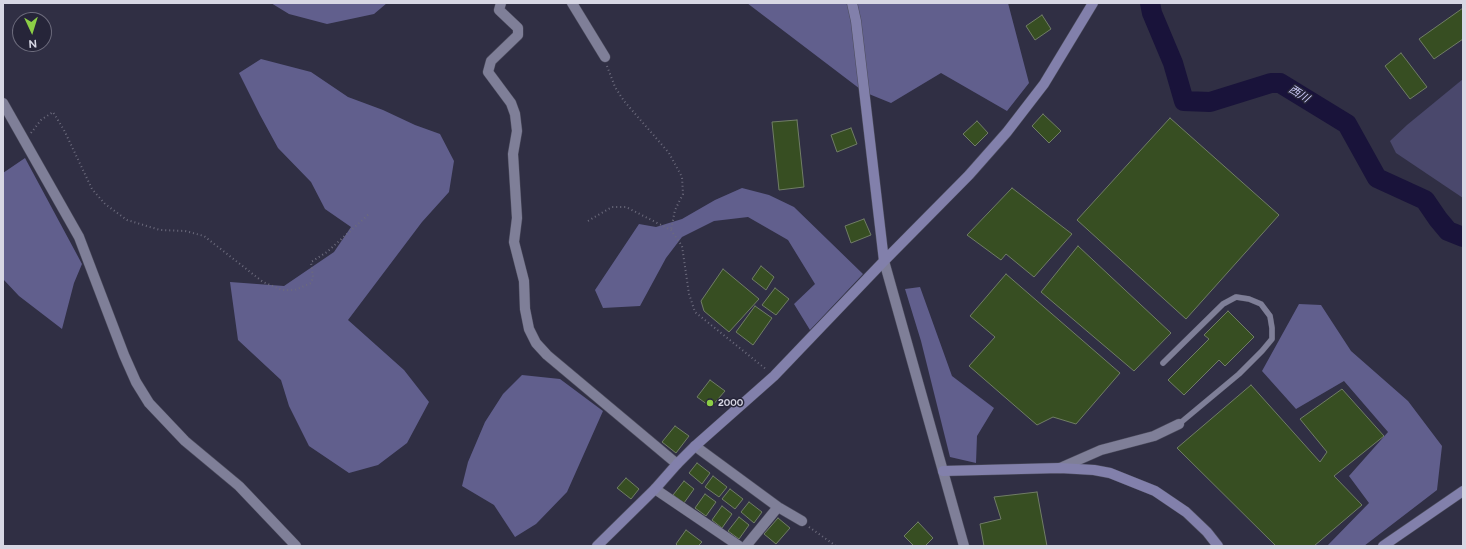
<!DOCTYPE html>
<html>
<head>
<meta charset="utf-8">
<style>
	body { margin:0 }
	#map { position:relative; width:1466px; height:549px; overflow:hidden; background:#302f44; font-family:Figtree,sans-serif }
	canvas { display:block }
	.frame { position:absolute; inset:0; border:4px solid #d7d7e4; pointer-events:none }
	.north { position:absolute; left:12px; top:12px; width:40px; height:40px; box-sizing:border-box; background:#262539; border:1px solid #6d6c7d; border-radius:50%; rotate:176deg; font-size:11px; font-weight:700; line-height:16px; text-align:center; color:#d7d7e4 }
	.north::after { content:''; display:block; margin:auto; width:14px; height:18px; background:#8cce46; clip-path:polygon(50% 0,100% 100%,50% 72%,0 100%) }
</style>
</head>
<body>
<div id="map">
<canvas width="1466" height="549"></canvas>
<div class="frame"></div>
<div class="north">N</div>
</div>
<script>
const ctx = document.querySelector('canvas').getContext('2d');
ctx.lineJoin = 'round';
function paint(path, color) { ctx.fillStyle = color; ctx.fill(path, 'evenodd'); }
const shape = rows => new Path2D(rows.map(r => 'M' + r).join(''));
function trace(path, color, width, dash) { ctx.strokeStyle = color; ctx.lineWidth = width; ctx.lineCap = dash ? 'butt' : 'round'; ctx.setLineDash(dash || []); ctx.stroke(path); }
function write(font, color, halo, rows, align = 'center') {
  ctx.font = font + ' Figtree,"Noto Sans JP",sans-serif'; ctx.lineWidth = 3; ctx.setLineDash([]); ctx.textBaseline = 'middle'; ctx.strokeStyle = halo; ctx.fillStyle = color; for (const [text, x, y, turn = 0] of rows) {
    ctx.save(); ctx.translate(x, y); ctx.rotate((+turn || 0) * Math.PI / 180); ctx.textAlign = isNaN(turn) ? turn : align; if (halo) ctx.strokeText(text, 0, 0); ctx.fillText(text, 0, 0); ctx.restore();
  }
}
paint(shape([
	[1463,79,1463,198,1396,153,1390,141,1407,125]
]), '#4a486c');
paint(shape([
	[271,3,387,3,374,14,327,24,289,14],
	[747,3,1008,3,1029,83,1007,111,941,73,891,103,864,92],
	[261,59,311,72,348,97,383,110,415,125,440,134,454,161,449,192,422,222,348,320,404,370,429,402,407,443,378,465,349,473,309,446,289,406,281,380,238,340,230,282,284,286,334,252,351,227,325,209,311,182,278,148,260,115,239,73],
	[25,158,82,264,74,283,62,329,19,296,3,279,3,173],
	[742,188,769,195,794,207,863,274,810,330,794,304,815,284,788,240,748,217,714,221,682,237,666,258,640,306,603,308,595,290,639,224,656,227,682,219,715,200],
	[920,287,952,376,994,408,977,436,976,463,950,457,921,341,905,289],
	[1299,304,1321,305,1351,351,1408,401,1442,446,1437,490,1364,546,1327,546,1369,503,1349,476,1388,432,1344,381,1296,409,1262,371],
	[522,375,560,379,603,411,567,492,536,524,515,537,494,505,462,486,468,462,485,422,503,394]
]), '#615f8d');
trace(shape([
	[1150,3,1152,13,1173,63,1184,101,1210,102,1271,83,1280,83,1347,124,1377,178,1425,200,1438,219,1448,231,1463,237]
]), '#19133a', 20);
const building = shape([
	[1463,8,1463,39,1434,59,1419,39,1463,8],
	[1042,15,1051,29,1035,40,1026,26,1042,15],
	[1401,53,1427,87,1410,99,1385,66,1401,53],
	[1043,114,1061,131,1049,143,1032,126,1043,114],
	[1170,118,1279,215,1186,319,1077,220,1170,118],
	[797,120,804,187,779,190,772,122,797,120],
	[977,121,988,133,975,146,963,134,977,121],
	[851,128,857,144,837,152,831,135,851,128],
	[1012,188,1072,234,1034,277,1006,254,1001,260,967,235,1012,188],
	[864,219,871,235,851,243,845,226,864,219],
	[1078,246,1171,333,1134,371,1041,292,1078,246],
	[761,266,774,277,766,290,752,279,761,266],
	[723,269,759,299,729,332,704,311,701,301,723,269],
	[1006,274,1120,373,1076,424,1053,417,1037,425,969,366,995,337,970,316,1006,274],
	[775,288,789,299,776,315,762,305,775,288],
	[755,306,772,318,753,345,736,332,755,306],
	[1228,311,1254,337,1225,366,1219,360,1184,395,1168,380,1209,339,1204,335,1228,311],
	[710,380,725,391,711,407,697,397,710,380],
	[1251,385,1320,462,1327,452,1300,419,1342,389,1384,436,1334,476,1362,505,1314,546,1276,546,1177,448,1251,385],
	[675,426,689,436,676,453,662,442,675,426],
	[697,463,710,473,702,484,689,473,697,463],
	[713,476,727,487,719,497,705,487,713,476],
	[626,478,639,489,631,499,617,488,626,478],
	[684,481,694,489,684,503,673,495,684,481],
	[730,489,743,499,735,509,722,499,730,489],
	[1037,492,1047,546,984,546,980,524,1001,519,994,497,1037,492],
	[705,494,716,502,706,516,695,508,705,494],
	[749,502,762,512,754,523,741,512,749,502],
	[722,506,732,514,722,528,712,520,722,506],
	[739,517,749,525,739,539,728,531,739,517],
	[778,518,790,528,776,544,764,534,778,518],
	[918,522,933,538,925,546,914,546,904,536,918,522],
	[686,530,702,542,698,546,678,546,676,544,686,530]
]);
paint(building, '#374e22');
trace(building, '#707d66', 1);
const lane = shape([
	[1163,363,1223,304,1236,297,1249,299,1261,304,1270,316,1272,328,1272,339,1262,351,1239,374,1179,424]
]);
const street = shape([
	[501,3,499,10,518,28,518,35,491,61,488,72,511,103,515,114,517,131,513,154,517,218,514,242,524,281,525,309,529,329,536,343,547,355,677,464],
	[572,3,605,57],
	[3,103,79,237,124,355,136,382,149,403,185,441,239,486,296,546],
	[884,261,964,546],
	[695,446,778,507,802,521],
	[1060,468,1101,450,1154,436,1179,424],
	[655,489,739,546],
	[746,546,778,507]
]);
const secondary = shape([
	[852,3,856,21,884,261],
	[943,471,1060,468,1094,470,1110,473,1155,491,1186,512,1207,532,1218,546],
	[597,546,655,489,677,464,695,446,774,376,884,261,969,175,1007,132,1044,84,1093,3],
	[1383,546,1463,491]
]);
trace(lane, '#4d4d5e', 6);
trace(street, '#4d4d5e', 11);
trace(secondary, '#4d4d5e', 11);
trace(shape([
	[607,66,615,87,624,101,669,153,682,177,683,194,675,210,671,230],
	[31,133,41,120,53,112,64,130,92,189,105,204,127,220,160,230,185,231,204,236,263,282,282,290,295,290,311,283,313,277,311,262,327,252,369,214],
	[588,221,612,207,626,207,671,230,682,246,689,294,695,312,767,370],
	[809,527,836,546]
]), '#6c6b7d', 2, [1, 3]);
trace(lane, '#7f7f98', 5.5);
trace(street, '#7f7f98', 10);
trace(secondary, '#8280ab', 10);
for (const [x, y, r, color] of [
	[710,403,4,"#8cce46"]
]) { const dot = new Path2D(); dot.arc(x, y, r, 0, 2 * Math.PI); ctx.fillStyle = color; ctx.fill(dot); trace(dot, '#262539', 1.5); }
write('bold 10px', '#d7d7e4', '#262539', [
	["2000",718,403]
], 'left');
write('italic 11px', '#cac9f6', '#262539', [
	["西川",1299,94,32]
]);
</script>
</body>
</html>
